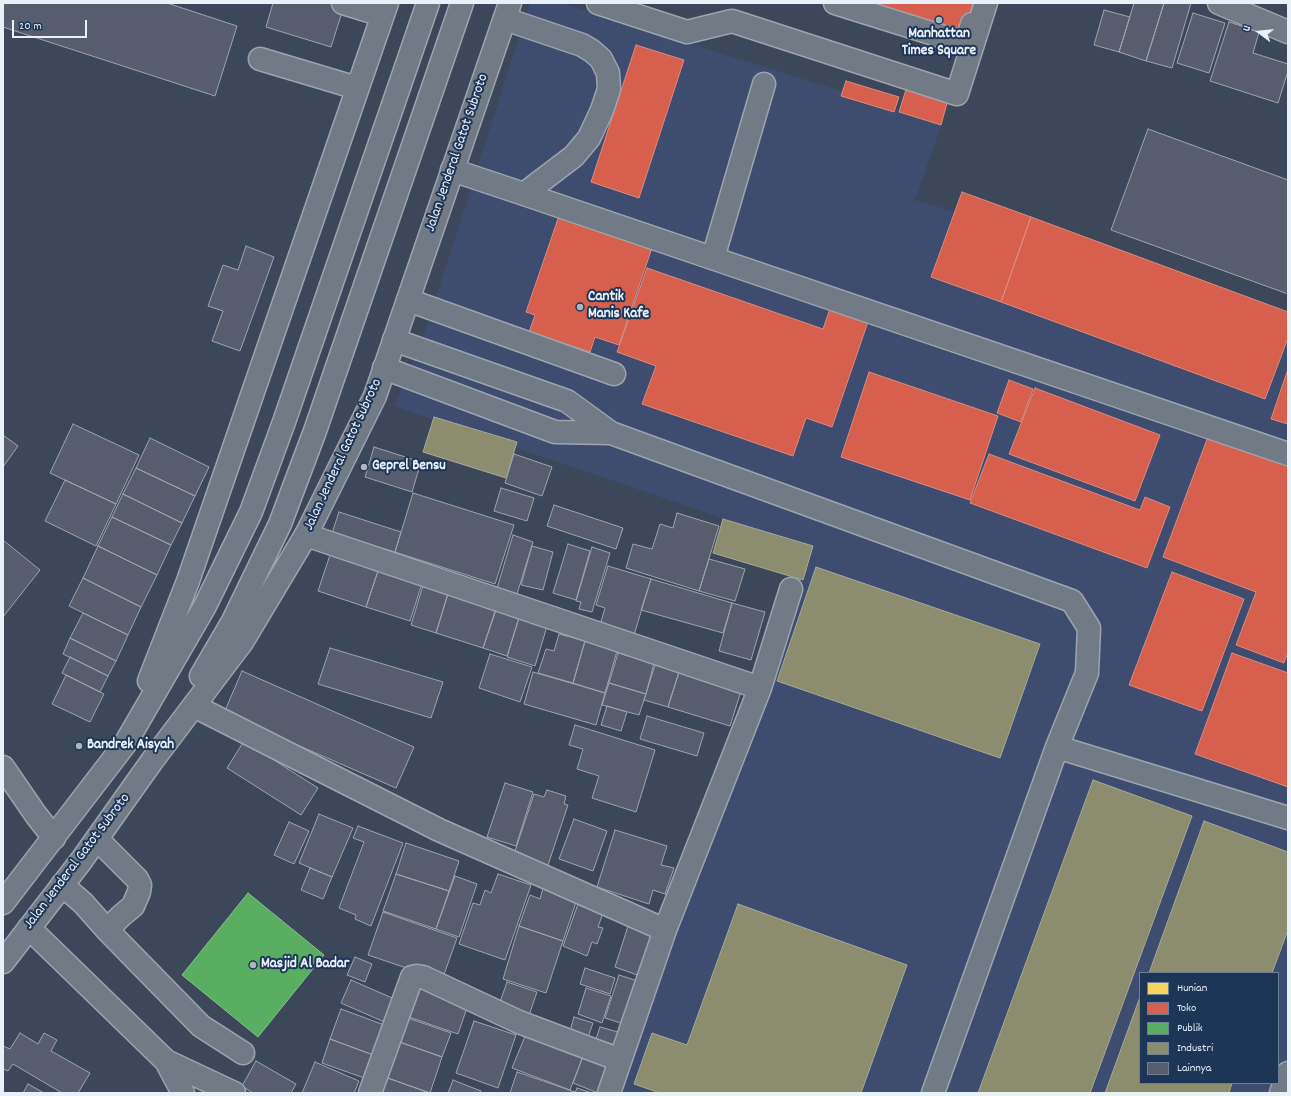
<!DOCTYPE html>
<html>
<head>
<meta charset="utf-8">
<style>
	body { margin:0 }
	#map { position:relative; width:1291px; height:1096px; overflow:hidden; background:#3d475a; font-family:Dekko,sans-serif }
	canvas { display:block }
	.frame { position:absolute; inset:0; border:4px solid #e8f1f8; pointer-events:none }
	.legend { position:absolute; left:1139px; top:972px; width:140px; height:112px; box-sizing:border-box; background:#1d3557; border:1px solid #6e8097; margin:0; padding:5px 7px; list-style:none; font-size:12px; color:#e8f1f8 }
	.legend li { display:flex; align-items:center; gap:8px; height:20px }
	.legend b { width:20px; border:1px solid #6e8097 }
	.north { position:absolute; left:1239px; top:12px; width:40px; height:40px; -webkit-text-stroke:3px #1d3557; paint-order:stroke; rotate:286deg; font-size:11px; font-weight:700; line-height:16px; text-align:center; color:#e8f1f8 }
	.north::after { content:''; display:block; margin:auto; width:14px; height:18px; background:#e8f1f8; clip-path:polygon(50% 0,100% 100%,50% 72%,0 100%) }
	.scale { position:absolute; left:12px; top:20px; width:75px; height:18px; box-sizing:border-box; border:2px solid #e8f1f8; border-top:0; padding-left:5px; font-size:12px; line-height:14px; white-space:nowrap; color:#e8f1f8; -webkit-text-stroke:3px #1d3557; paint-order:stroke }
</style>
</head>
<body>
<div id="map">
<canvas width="1291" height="1096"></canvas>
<div class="frame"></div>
<ul class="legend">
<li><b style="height:11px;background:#f6d55c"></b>Hunian</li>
<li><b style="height:11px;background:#d6604d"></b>Toko</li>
<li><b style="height:11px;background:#5aae61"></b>Publik</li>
<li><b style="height:11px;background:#8c8c6e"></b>Industri</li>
<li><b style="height:11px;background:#575d6d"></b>Lainnya</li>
</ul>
<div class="north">U</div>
<div class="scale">20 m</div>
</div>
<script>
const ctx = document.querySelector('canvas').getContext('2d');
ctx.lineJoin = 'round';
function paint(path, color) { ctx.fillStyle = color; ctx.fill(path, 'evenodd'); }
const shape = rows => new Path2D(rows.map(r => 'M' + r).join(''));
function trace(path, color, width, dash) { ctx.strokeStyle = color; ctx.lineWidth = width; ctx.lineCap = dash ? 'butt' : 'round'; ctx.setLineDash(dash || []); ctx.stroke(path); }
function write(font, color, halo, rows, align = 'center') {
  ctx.font = font + ' Dekko,sans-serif'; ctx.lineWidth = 4; ctx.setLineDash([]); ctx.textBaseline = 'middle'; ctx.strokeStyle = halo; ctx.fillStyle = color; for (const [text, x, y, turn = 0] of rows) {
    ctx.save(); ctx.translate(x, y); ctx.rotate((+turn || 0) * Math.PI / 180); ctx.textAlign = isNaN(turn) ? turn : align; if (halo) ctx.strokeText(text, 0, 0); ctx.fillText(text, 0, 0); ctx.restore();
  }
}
paint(shape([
	[530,3,562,3,942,123,915,200,1288,310,1288,1093,615,1093,810,548,394,406,425,332],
	[1140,973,1278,973,1278,1083,1140,1083]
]), '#3d4c6f');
const homes = shape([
	[949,3,960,3,959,6,949,3]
]);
paint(homes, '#f6d55c');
trace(homes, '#f2dd8b', 1);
const shops = shape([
	[858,3,973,3,962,36,858,3],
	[636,45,684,60,639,198,591,182,636,45],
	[846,81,899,97,894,112,841,96,846,81],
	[908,83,949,96,941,125,899,112,908,83],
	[962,192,1031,217,1001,302,931,277,962,192],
	[560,213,653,245,619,345,595,337,590,352,529,332,535,315,526,312,560,213],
	[1031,217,1288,312,1288,338,1265,399,1001,302,1031,217],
	[647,268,823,329,832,303,870,316,832,427,806,418,793,456,642,404,656,366,617,352,647,268],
	[1288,369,1288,424,1271,419,1288,369],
	[869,372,998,416,970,500,841,457,869,372],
	[1009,380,1033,389,1021,422,997,413,1009,380],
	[1035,388,1160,435,1135,501,1009,454,1035,388],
	[1209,434,1288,464,1288,652,1284,663,1236,645,1256,592,1163,557,1209,434],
	[989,454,1140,510,1145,497,1170,507,1147,568,970,503,989,454],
	[1172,572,1244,599,1202,711,1129,685,1172,572],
	[1232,653,1288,673,1288,787,1195,754,1232,653]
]);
paint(shops, '#d6604d');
trace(shops, '#db8c80', 1);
const public = shape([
	[248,893,324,955,258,1037,182,975,248,893]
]);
paint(public, '#5aae61');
trace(public, '#85c28e', 1);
const industry = shape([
	[434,417,517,442,506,478,423,452,434,417],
	[723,519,813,546,803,580,713,553,723,519],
	[816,567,1040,644,1000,758,777,681,816,567],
	[1093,780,1192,816,1090,1093,978,1093,1093,780],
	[1204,821,1288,852,1288,930,1272,973,1149,973,1204,821],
	[738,904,907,965,861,1093,660,1093,634,1084,652,1033,687,1045,738,904],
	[1140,997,1140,1083,1232,1083,1229,1093,1105,1093,1140,997]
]);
paint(industry, '#8c8c6e');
trace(industry, '#a8aa97', 1);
const building = shape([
	[3,3,167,3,237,26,215,96,3,27,3,3],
	[273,3,334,3,344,6,331,47,266,27,273,3],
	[1134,3,1164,3,1146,61,1119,52,1134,3],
	[1164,3,1191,3,1172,68,1146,61,1164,3],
	[1104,10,1130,17,1119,52,1094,45,1104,10],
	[1193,13,1225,23,1209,73,1177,63,1193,13],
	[1229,22,1259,32,1253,53,1288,64,1288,71,1278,103,1210,81,1229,22],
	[1148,129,1288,180,1288,294,1111,230,1148,129],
	[246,246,274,257,240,351,212,341,223,311,208,306,223,265,238,270,246,246],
	[73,424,139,455,116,504,50,473,73,424],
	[3,435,18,446,3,467,3,435],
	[150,438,209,467,195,496,136,468,150,438],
	[374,447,421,462,412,492,365,477,374,447],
	[514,454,552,467,542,496,505,483,514,454],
	[136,468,195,496,182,523,123,494,136,468],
	[65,480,116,504,96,546,45,521,65,480],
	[501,488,534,498,527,521,494,511,501,488],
	[413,493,514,525,495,584,395,552,413,493],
	[123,494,182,523,171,545,112,517,123,494],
	[554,505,623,528,616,549,547,526,554,505],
	[339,512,401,532,395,552,332,533,339,512],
	[677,513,719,526,699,591,626,568,633,544,652,549,660,524,673,528,677,513],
	[112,517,171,545,157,575,98,546,112,517],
	[513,535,533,542,517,594,497,588,513,535],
	[3,540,40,570,3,617,3,540],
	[568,544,590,551,576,600,553,593,568,544],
	[98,546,157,575,141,607,83,578,98,546],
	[333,546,381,562,366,607,318,591,333,546],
	[532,546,553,552,543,590,521,585,532,546],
	[592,547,610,553,592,612,579,609,581,602,576,601,592,547],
	[709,559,745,569,735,601,699,591,709,559],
	[381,562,424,577,410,621,366,607,381,562],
	[608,566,651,579,634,635,600,625,605,608,596,605,608,566],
	[83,578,141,607,128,635,69,606,83,578],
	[425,579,450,587,436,633,411,625,425,579],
	[651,579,732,603,723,633,641,610,651,579],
	[450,587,498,602,483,648,436,633,450,587],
	[732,603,765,612,751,660,719,651,732,603],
	[497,607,520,614,507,656,483,648,497,607],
	[83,613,128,635,116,661,70,638,83,613],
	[520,615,548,623,535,666,507,657,520,615],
	[559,634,585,641,573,683,538,673,546,649,554,651,559,634],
	[70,638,116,661,108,676,63,654,70,638],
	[585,641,617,651,605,693,573,683,585,641],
	[330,648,443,682,431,718,318,684,330,648],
	[618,653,654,663,646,694,609,683,618,653],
	[490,654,532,667,520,702,479,688,490,654],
	[70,657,108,676,100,692,62,673,70,657],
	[655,665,679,672,668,707,644,700,655,665],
	[242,671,414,747,396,788,224,713,242,671],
	[533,672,605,693,596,725,524,704,533,672],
	[679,672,741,691,730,726,668,707,679,672],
	[66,675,104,694,90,722,52,704,66,675],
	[609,683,646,694,639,715,602,705,609,683],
	[607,706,627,712,621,731,601,725,607,706],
	[647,716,704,733,697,756,640,739,647,716],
	[575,725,655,750,636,812,592,798,599,776,577,769,583,749,569,745,575,725],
	[244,741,318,788,301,815,227,768,244,741],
	[505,783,533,792,516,846,487,837,505,783],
	[547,790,566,796,564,804,568,805,547,868,513,857,534,794,544,797,547,790],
	[319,814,353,828,332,877,299,863,319,814],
	[574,819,607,831,593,871,559,859,574,819],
	[289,822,309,831,294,864,274,855,289,822],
	[358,826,403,843,371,926,355,919,356,915,339,908,364,842,353,838,358,826],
	[615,830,667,846,661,865,674,868,665,894,653,890,649,904,597,887,615,830],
	[406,843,459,861,449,891,396,874,406,843],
	[310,868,332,877,323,899,301,890,310,868],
	[396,874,449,891,436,929,383,911,396,874],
	[498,874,531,885,505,960,459,944,473,903,480,905,485,890,491,893,498,874],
	[455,876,477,884,459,937,436,929,455,876],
	[543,888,577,899,563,941,519,926,530,895,540,899,543,888],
	[578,904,603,913,598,927,603,928,597,944,592,942,587,956,563,946,578,904],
	[383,912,457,938,442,980,368,955,383,912],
	[519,926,563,941,546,993,503,979,519,926],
	[628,926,657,936,643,977,615,967,628,926],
	[355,957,372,964,365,982,347,975,355,957],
	[585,968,615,978,610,994,580,984,585,968],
	[619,975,641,982,627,1025,605,1018,619,975],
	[351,980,399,1001,389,1024,341,1003,351,980],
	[421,982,470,999,458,1034,409,1017,421,982],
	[507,982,537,992,526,1024,499,1005,507,982],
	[586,988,611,996,602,1023,578,1014,586,988],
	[341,1009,387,1026,376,1056,330,1039,341,1009],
	[402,1016,451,1033,442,1057,394,1040,402,1016],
	[574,1017,593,1023,588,1037,570,1031,574,1017],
	[474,1021,516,1035,498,1088,456,1073,474,1021],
	[600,1027,618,1032,615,1045,596,1039,600,1027],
	[528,1029,585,1051,570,1090,512,1068,528,1029],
	[20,1033,38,1044,44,1033,57,1040,51,1051,90,1073,78,1093,62,1093,13,1064,8,1071,3,1069,3,1046,10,1049,20,1033],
	[330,1039,376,1056,367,1079,322,1063,330,1039],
	[394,1040,442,1057,430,1093,382,1076,394,1040],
	[585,1051,618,1063,606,1093,598,1093,573,1083,585,1051],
	[256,1061,296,1084,291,1093,253,1093,242,1086,256,1061],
	[315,1062,359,1081,354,1093,302,1093,315,1062],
	[517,1072,575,1092,575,1093,510,1093,517,1072],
	[382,1076,430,1093,376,1093,382,1076],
	[453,1080,481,1091,481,1093,448,1093,453,1080],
	[28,1084,44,1093,23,1093,28,1084],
	[577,1088,592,1093,575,1093,577,1088]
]);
paint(building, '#575d6d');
trace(building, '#9ea4ae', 1);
const minor = shape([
	[343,3,382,15],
	[598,3,687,32,732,21,957,94,986,3],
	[835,3,966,44,972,24],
	[1219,3,1288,32],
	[505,19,582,45,592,51,601,59,608,73,609,89,602,110,589,138,574,156,524,194],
	[260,59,357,88],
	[452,170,524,194,1288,454],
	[713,258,764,84],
	[408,300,614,374],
	[394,340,567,401,611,433,1072,601,1089,628,1087,673,1057,747,933,1093],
	[384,368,555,432,611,433],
	[306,535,760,688],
	[194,706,439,830,665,930],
	[1057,747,1288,818],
	[3,767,36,815,54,838],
	[62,885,83,903,107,930,121,916,133,906,139,892,140,885,137,879,97,839],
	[29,928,166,1061,183,1093],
	[107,930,201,1026,243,1053],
	[166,1061,234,1093],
	[370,1093,412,977,417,976,423,977,519,1022,620,1060],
	[609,1093,665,930,760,688,791,589],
	[1281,1093,1288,1073]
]);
const highway = shape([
	[201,676,233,621,280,524,315,431,462,3],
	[149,681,188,581,387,3],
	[3,903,125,744,205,606,251,512,284,422,428,3],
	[3,962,81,861,152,761,242,642,306,535,375,396,510,3]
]);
trace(minor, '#9ea4ae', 25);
trace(highway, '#9ea4ae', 25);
trace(minor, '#727a85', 22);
trace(highway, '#727a85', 22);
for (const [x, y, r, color] of [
	[939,20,4,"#acb6c1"],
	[580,307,4,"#acb6c1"],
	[364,467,4,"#acb6c1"],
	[79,746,4,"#acb6c1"],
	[253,965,4,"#acb6c1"]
]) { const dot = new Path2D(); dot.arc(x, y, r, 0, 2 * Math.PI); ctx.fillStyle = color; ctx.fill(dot); trace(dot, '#1d3557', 1.5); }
write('bold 15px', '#e8f1f8', '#1d3557', [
	["Manhattan",939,35,"center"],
	["Times Square",939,52,"center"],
	["Cantik",588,298],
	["Manis Kafe",588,315],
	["Geprel Bensu",372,467],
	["Bandrek Aisyah",87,746],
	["Masjid Al Badar",261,965]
], 'left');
write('15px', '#e8f1f8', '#1d3557', [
	["Jalan Jenderal Gatot Subroto",458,153,-71],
	["Jalan Jenderal Gatot Subroto",344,455,-65],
	["Jalan Jenderal Gatot Subroto",78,862,-53]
]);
</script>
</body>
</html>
